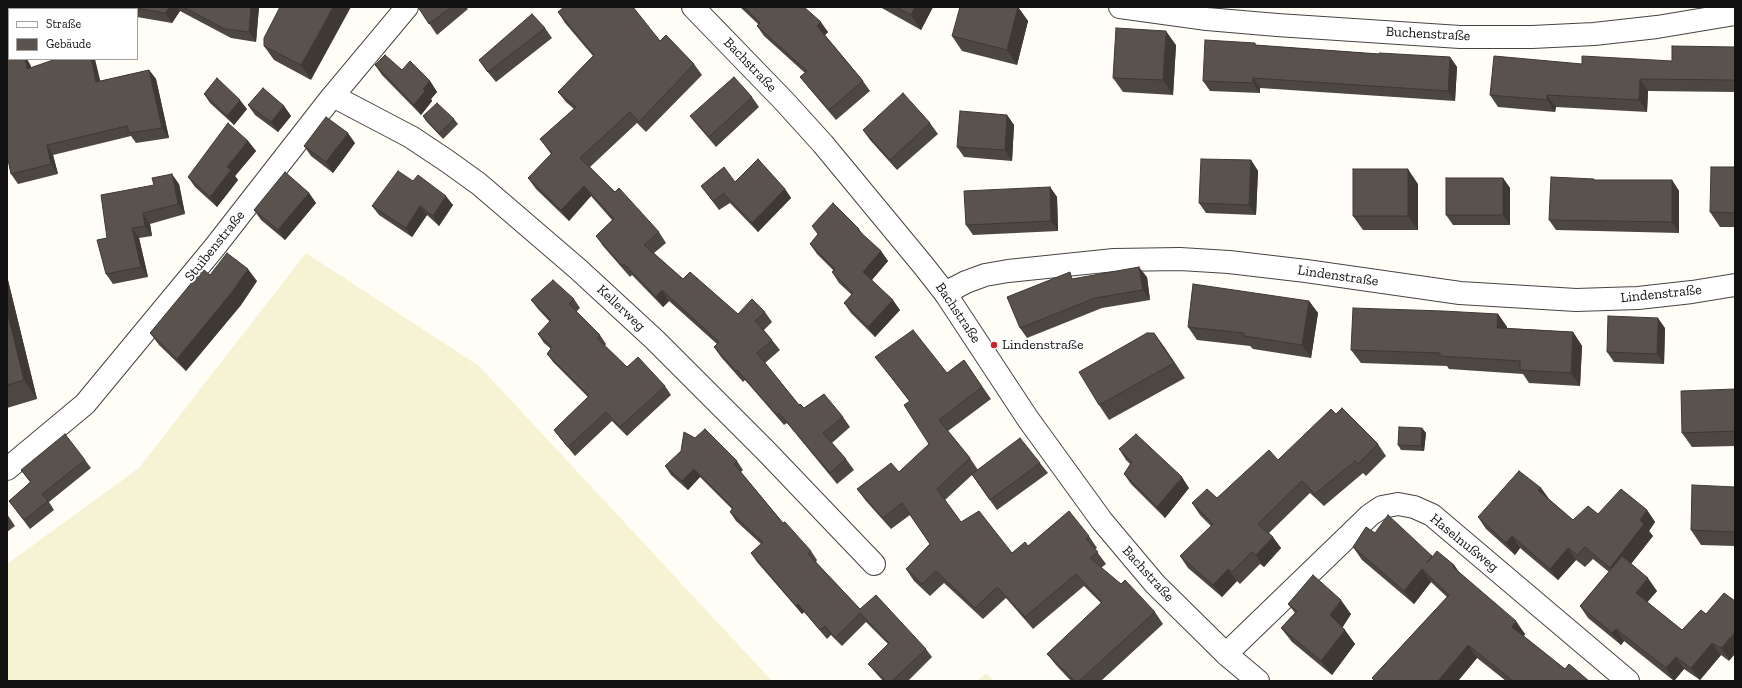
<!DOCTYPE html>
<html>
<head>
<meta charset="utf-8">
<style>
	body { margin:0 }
	#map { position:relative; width:1742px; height:688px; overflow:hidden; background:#fffdf5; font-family:"Zilla Slab",serif }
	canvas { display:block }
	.frame { position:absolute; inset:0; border:8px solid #111; pointer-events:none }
	.legend { position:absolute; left:8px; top:8px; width:130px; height:52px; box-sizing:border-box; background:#fff; border:1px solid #a0a0a0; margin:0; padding:5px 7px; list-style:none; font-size:12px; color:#111 }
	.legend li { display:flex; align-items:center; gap:8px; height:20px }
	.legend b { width:20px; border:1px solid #a0a0a0 }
</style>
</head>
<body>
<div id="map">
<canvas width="1742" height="688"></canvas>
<div class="frame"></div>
<ul class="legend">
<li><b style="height:5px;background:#fff"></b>Straße</li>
<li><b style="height:11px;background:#5a524d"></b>Gebäude</li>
</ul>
</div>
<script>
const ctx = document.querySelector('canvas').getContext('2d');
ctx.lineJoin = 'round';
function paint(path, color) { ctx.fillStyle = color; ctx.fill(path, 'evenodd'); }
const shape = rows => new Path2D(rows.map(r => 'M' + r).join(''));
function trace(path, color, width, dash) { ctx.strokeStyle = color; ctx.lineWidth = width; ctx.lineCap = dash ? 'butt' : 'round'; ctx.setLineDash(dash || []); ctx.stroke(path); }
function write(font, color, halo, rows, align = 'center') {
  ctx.font = font + ' "Zilla Slab",serif'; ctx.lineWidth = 4; ctx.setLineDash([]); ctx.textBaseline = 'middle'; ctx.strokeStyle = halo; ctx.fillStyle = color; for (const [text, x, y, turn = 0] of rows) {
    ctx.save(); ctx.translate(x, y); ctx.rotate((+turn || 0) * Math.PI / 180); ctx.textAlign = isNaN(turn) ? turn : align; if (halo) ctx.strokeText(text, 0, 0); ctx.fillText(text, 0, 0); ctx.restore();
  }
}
paint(shape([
	[306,253,479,366,772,681,7,681,7,564,139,468],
	[986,673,995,681,977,681]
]), '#f6f3d4');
const minor = shape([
	[1120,7,1207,19,1277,25,1460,37,1532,37,1594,34,1657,27,1735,14],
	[87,9,88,7],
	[7,26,9,27],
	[333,96,411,137,447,161,479,184,578,269,655,340,766,451,874,564],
	[945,293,966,282,985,275,1008,271,1114,260,1180,259,1229,262,1306,271,1460,293,1576,300,1638,298,1692,292,1735,285],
	[7,469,85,404,214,248,331,98,407,7],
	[1226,654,1370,515,1382,507,1398,504,1414,507,1432,515,1628,681]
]);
const tertiary = shape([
	[693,7,784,101,823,144,923,265,945,293,1028,419,1102,521,1155,584,1226,654,1258,681]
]);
trace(minor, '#444', 24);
trace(tertiary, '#444', 24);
trace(minor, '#fff', 22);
trace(tertiary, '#fff', 22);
paint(shape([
	[109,7,259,7,256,42,231,38,180,11,172,23,137,17,137,9,110,9],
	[280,7,311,80,274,60,264,46],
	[418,7,466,7,468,9,437,35],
	[740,7,804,7,828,32,825,35,863,81,870,91,836,120,808,87,800,77,805,73,764,36,757,26,758,24],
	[880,7,933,7,921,30],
	[1018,7,1028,21,1017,65,962,51,952,36],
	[558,12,660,41,694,64,702,75,646,132,637,123,590,167,615,192,659,232,666,243,654,253,683,279,738,314,765,312,772,322,764,330,780,350,765,363,799,405,804,408,843,417,850,427,832,443,846,459,854,470,837,484,787,423,784,425,745,380,743,382,721,357,714,347,717,344,669,301,663,307,632,275,630,277,603,246,596,236,612,220,591,196,569,221,536,189,528,178,551,154,540,139,574,109,566,102,558,92,593,56,565,23],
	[545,28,552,38,496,82,486,70,479,60],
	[1255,43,1256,45,1379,54,1450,57,1457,67,1455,101,1260,88,1260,93,1210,91,1203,81],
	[1176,45,1173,95,1123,92,1113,78],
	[1735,47,1735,92,1648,91,1647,112,1556,107,1555,112,1498,107,1490,95,1582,64,1672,61],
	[30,64,31,67,100,81,149,70,156,79,169,138,136,143,131,136,53,155,58,174,18,184,11,174],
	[375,65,402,70,430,81,437,92,431,99,432,101,421,115,382,75],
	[204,94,247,109,234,125,210,103],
	[752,97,759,107,716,147,698,126,690,116],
	[248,105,284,106,291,116,278,132,255,115],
	[1007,115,1014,125,1012,161,964,157,957,147],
	[423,116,454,119,458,124,443,139,426,121],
	[930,123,938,134,897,170,870,140,863,130],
	[248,141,256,151,235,176,238,180,217,207,195,187,188,177],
	[355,143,333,173,311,156,304,146],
	[1251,160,1258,171,1256,215,1206,213,1199,203],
	[1735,167,1735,227,1720,227,1710,212],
	[1503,178,1510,188,1510,225,1453,225,1446,215],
	[1595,180,1672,180,1679,191,1679,233,1556,230,1549,220],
	[413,181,453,205,439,226,427,215,412,237,379,215,372,206],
	[735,182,785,189,791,198,758,232,730,203,719,210,701,186],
	[179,184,185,214,150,224,152,236,139,238,148,277,113,284,106,274,107,238],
	[1418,184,1418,230,1363,230,1353,216],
	[1050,187,1057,197,1058,231,973,235,966,225],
	[309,193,316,203,285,240,261,220,254,210],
	[859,229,864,236,881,251,888,261,872,280,900,310,875,337,851,313,844,303,852,295,839,283,832,272,834,271,817,254,810,244],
	[210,275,257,281,241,305,186,371,159,345,150,333],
	[7,276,37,399,7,408],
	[1147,277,1150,300,1102,308,1027,338,1020,328,1074,278],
	[574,299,580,308,576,312,600,335,606,344,605,346,627,367,665,386,671,395,627,436,612,421,575,456,560,438,554,430,588,397,553,362,547,354,551,349,544,343,538,334,550,322,538,309,531,300],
	[1309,301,1318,313,1311,358,1253,349,1250,346,1197,340,1188,327],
	[1498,314,1507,327,1507,328,1573,332,1582,346,1580,386,1529,383,1523,374,1449,369,1447,366,1361,363,1351,350],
	[1665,328,1664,364,1614,362,1607,352],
	[1154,333,1185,378,1109,420,1099,405],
	[875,357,947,373,964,360,991,399,948,431,970,458,978,470,1040,463,1048,473,997,510,972,475,945,500,961,522,1012,553,1028,546,1089,536,1097,548,1095,549,1106,564,1101,568,1155,612,1163,624,1101,681,1071,681,1056,665,1047,654,1101,603,1084,586,1033,629,1006,598,983,619,944,583,930,596,914,581,906,569,930,544,910,515,891,529,866,501,857,489,899,472,929,444,909,401,884,368],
	[1735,389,1735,446,1692,447,1682,433],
	[1336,414,1378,444,1386,456,1366,476,1363,473,1324,506,1310,493,1269,533,1281,548,1264,567,1260,564,1240,584,1237,581,1222,597,1188,568,1180,556,1211,526,1200,515,1192,503,1217,498,1278,460],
	[1422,428,1426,433,1424,451,1401,450,1398,445],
	[1119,449,1189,488,1165,518,1131,484,1124,474,1130,464,1126,460],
	[85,460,91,468,49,502,54,510,30,529,9,501,30,482,21,470],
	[737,461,743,470,741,472,783,523,811,551,817,560,816,562,860,609,926,649,932,657,908,681,883,681,875,672,868,664,888,644,866,622,842,646,831,635,827,639,804,612,802,614,757,562,751,553,761,544,736,521,730,512,732,509,700,477,688,490,671,475,665,466],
	[1735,487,1735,546,1701,545,1691,530],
	[1541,488,1549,499,1573,520,1598,514,1647,510,1655,522,1649,531,1653,536,1631,564,1657,591,1647,602,1682,630,1701,610,1729,661,1721,655,1700,680,1684,669,1674,681,1624,641,1621,645,1588,618,1580,606,1609,572,1593,559,1585,567,1576,560,1558,580,1520,548,1515,555,1486,529,1478,517],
	[7,514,15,526,7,532],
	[1375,533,1454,565,1459,572,1525,634,1524,636,1565,669,1589,681,1506,681,1477,658,1458,681,1374,681,1372,678,1447,597,1431,582,1414,604,1362,560,1353,547],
	[1288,604,1351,614,1342,627,1355,644,1332,675,1292,642,1281,628,1295,613]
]), '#4d4742');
paint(shape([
	[170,7,177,7,180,11,172,23,165,13],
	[251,7,259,7,256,42,249,32],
	[333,7,351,7,311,80,301,65],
	[915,7,933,7,921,30,911,15],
	[1018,7,1028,21,1017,65,1007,50],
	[821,22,828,32,824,36,817,26],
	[1166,31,1176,45,1173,95,1163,80],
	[1450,57,1457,67,1455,101,1448,91],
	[25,59,27,59,30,64,34,79,27,69],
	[91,59,95,59,103,92,96,82],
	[149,70,156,79,169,138,162,128],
	[1253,78,1260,88,1260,93,1253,83],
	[1640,79,1648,91,1647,112,1639,100],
	[430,81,437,92,431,99,432,101,421,115,414,105,423,89],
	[1547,95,1556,107,1555,112,1547,100],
	[240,100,247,109,234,125,227,116],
	[284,106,291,116,278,132,271,122],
	[1007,115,1014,125,1012,161,1005,150],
	[348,133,355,143,333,173,326,162],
	[248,141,256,151,235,176,238,180,217,207,210,197,227,167],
	[47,145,53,155,58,174,51,164],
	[1251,160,1258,171,1256,215,1249,205],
	[1408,169,1418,184,1418,230,1408,216],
	[172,174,179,184,185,214,178,204],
	[1503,178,1510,188,1510,225,1503,215],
	[1672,180,1679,191,1679,233,1672,222],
	[584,186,591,196,569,221,561,210],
	[1050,187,1057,197,1058,231,1051,221],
	[785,189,791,198,758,232,752,223],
	[309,193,316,203,285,240,278,230],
	[446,196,453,205,439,226,433,216],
	[420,206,427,215,412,237,406,228],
	[143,213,150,224,152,236,145,226],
	[132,228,139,238,148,277,141,267],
	[881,251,888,261,870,282,863,272],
	[1139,267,1147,277,1150,300,1143,290],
	[248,269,257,281,241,305,186,371,177,359],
	[7,276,37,399,24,380,7,311],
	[662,290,669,301,663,307,656,297],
	[893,300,900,310,875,337,868,327],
	[1309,301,1318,313,1311,358,1302,345],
	[1498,314,1507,327,1506,341,1497,328],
	[1658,318,1665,328,1664,364,1657,354],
	[1573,332,1582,346,1580,386,1571,373],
	[1154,333,1165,348,1185,378,1174,363],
	[1422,428,1426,433,1424,451,1421,446],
	[694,469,700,477,688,490,682,481],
	[1182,477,1189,488,1165,518,1157,507],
	[1541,488,1549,499,1538,490],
	[1647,510,1655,522,1649,531,1653,536,1618,580,1610,568],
	[1512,536,1520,548,1515,555,1506,543],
	[1273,537,1281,548,1264,567,1256,555],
	[1568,548,1576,560,1558,580,1550,569],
	[1454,565,1463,578,1453,567],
	[1228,569,1237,581,1222,597,1213,585],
	[1422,569,1431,582,1414,604,1404,591],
	[1648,578,1657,591,1645,605,1636,593],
	[1341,600,1351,614,1341,630,1330,615],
	[798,604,804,612,802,614,796,606],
	[1516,621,1525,634,1521,640,1512,627],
	[1616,629,1624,641,1621,645,1612,633],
	[1345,630,1355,644,1332,675,1321,661],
	[1735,632,1735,654,1729,661,1721,648],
	[1712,643,1721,655,1700,680,1691,668],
	[1468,645,1477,658,1458,681,1438,681],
	[1676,657,1684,669,1674,681,1666,668]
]), '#3f3936');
const building = shape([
	[129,7,170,7,165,13,129,7],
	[183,7,251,7,249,32,225,29,183,7],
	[280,7,333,7,301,65,264,46,264,38,280,7],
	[418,7,451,7,429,24,418,7],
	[564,7,633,7,660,41,666,35,694,64,639,122,630,112,580,158,615,192,619,188,659,232,644,245,683,279,690,272,738,314,752,299,765,312,755,321,772,340,757,353,799,405,800,404,804,408,824,394,843,417,823,433,846,459,830,473,779,413,777,415,737,370,736,371,714,347,719,342,662,290,656,297,624,264,622,266,596,236,614,219,584,186,561,210,528,178,552,153,540,139,576,107,558,92,594,55,558,12,564,7],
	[744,7,804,7,821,22,817,26,863,81,829,110,800,77,807,71,757,26,760,23,744,7],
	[896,7,915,7,911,15,896,7],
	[960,7,1018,7,1007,50,952,36,960,7],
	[532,14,545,28,488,72,479,60,532,14],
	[1116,28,1166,31,1163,80,1113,78,1116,28],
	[1205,40,1255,43,1255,45,1379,54,1379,53,1450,57,1448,91,1253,78,1253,83,1203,81,1205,40],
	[1672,46,1735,47,1735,80,1640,79,1639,100,1547,95,1547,100,1490,95,1494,56,1582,64,1582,56,1672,61,1672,46],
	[385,55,402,70,410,61,430,81,423,89,425,91,414,105,375,65,385,55],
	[9,58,9,59,25,59,27,69,56,59,91,59,96,82,149,70,162,128,129,133,127,126,47,145,51,164,11,174,7,155,7,59,9,58],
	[734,77,752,97,709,137,690,116,734,77],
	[217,78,240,100,227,116,204,94,217,78],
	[263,88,284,106,271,122,248,105,263,88],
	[903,93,930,123,890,160,863,130,903,93],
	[437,103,454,119,439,134,423,116,437,103],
	[960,111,1007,115,1005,150,957,147,960,111],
	[326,117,348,133,326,162,304,146,326,117],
	[228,123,248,141,227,167,231,170,210,197,188,177,228,123],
	[758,159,785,189,752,223,724,194,725,193,713,201,701,186,724,167,735,182,758,159],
	[1201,159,1251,160,1249,205,1199,203,1201,159],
	[1711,167,1735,167,1735,213,1710,212,1711,167],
	[1353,169,1408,169,1408,216,1353,216,1353,169],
	[398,171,413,181,418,175,446,196,433,216,420,206,406,228,372,206,398,171],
	[285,172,309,193,278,230,254,210,285,172],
	[172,174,178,204,143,213,145,226,132,228,141,267,106,274,97,240,107,238,101,195,154,185,152,178,172,174],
	[1551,177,1594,179,1594,180,1672,180,1672,222,1549,220,1551,177],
	[1446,178,1503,178,1503,215,1446,215,1446,178],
	[1050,187,1051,221,966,225,964,191,1050,187],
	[833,203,859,229,858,230,881,251,863,272,893,300,868,327,844,303,853,293,832,272,835,269,810,244,818,234,812,226,833,203],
	[227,253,248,269,232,292,177,359,150,333,203,269,210,275,227,253],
	[1139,267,1143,290,1095,298,1020,328,1007,297,1070,272,1072,279,1139,267],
	[553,280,574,299,569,304,600,335,597,338,627,367,638,357,665,386,620,427,606,412,568,447,554,430,589,396,547,354,552,347,538,334,551,320,531,300,553,280],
	[1193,284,1309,301,1302,345,1244,336,1244,333,1188,327,1193,284],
	[1353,308,1443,311,1498,314,1497,328,1573,332,1571,373,1520,370,1520,361,1440,356,1440,353,1351,350,1353,308],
	[7,311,24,380,7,385,7,311],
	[1608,316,1658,318,1657,354,1607,352,1608,316],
	[913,330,947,373,964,360,982,387,939,420,970,458,937,489,961,522,979,511,1012,553,1025,542,1028,546,1069,511,1089,536,1086,539,1098,552,1090,558,1121,584,1125,580,1155,612,1079,681,1075,681,1047,654,1102,602,1076,574,1025,617,997,587,975,608,936,571,922,584,906,569,930,544,902,503,883,518,857,489,891,463,899,472,929,444,904,405,910,401,875,357,913,330],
	[1147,333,1154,333,1174,363,1099,405,1079,372,1147,333],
	[1735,389,1735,431,1682,433,1681,391,1735,389],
	[1342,408,1378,444,1358,464,1355,461,1315,494,1302,481,1258,524,1273,537,1256,555,1252,552,1232,572,1228,569,1213,585,1180,556,1213,524,1192,503,1207,489,1217,498,1269,450,1278,460,1331,409,1336,414,1342,408],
	[1399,427,1422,428,1421,446,1398,445,1399,427],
	[705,429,737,461,734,464,783,523,785,522,811,551,808,554,860,609,876,595,926,649,892,681,886,681,868,664,889,643,860,613,835,638,825,626,820,630,798,604,796,606,751,553,763,542,730,512,733,508,694,469,682,481,665,466,681,451,684,432,695,438,705,429],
	[65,434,85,460,42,494,48,501,24,520,9,501,31,482,21,470,65,434],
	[1136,434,1182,477,1157,507,1124,474,1132,462,1119,449,1136,434],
	[1020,438,1040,463,990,500,972,474,1020,438],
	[1519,471,1541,488,1538,490,1573,520,1588,506,1598,514,1621,489,1647,510,1640,520,1644,524,1610,568,1585,547,1577,555,1568,548,1550,569,1512,536,1506,543,1478,517,1519,471],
	[1692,485,1735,487,1735,532,1691,530,1692,485],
	[1388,515,1432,556,1427,563,1437,551,1454,565,1453,567,1516,621,1512,627,1565,669,1569,664,1589,681,1513,681,1468,645,1438,681,1375,681,1372,678,1449,595,1422,569,1404,591,1353,547,1366,527,1375,533,1388,515],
	[1622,556,1648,578,1636,593,1682,630,1701,610,1706,614,1724,593,1735,601,1735,632,1721,648,1712,643,1691,668,1676,657,1666,668,1616,629,1612,633,1580,606,1622,556],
	[1313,575,1341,600,1330,615,1345,630,1321,661,1281,628,1297,611,1288,604,1313,575]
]);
paint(building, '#5a524d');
trace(building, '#3f3936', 1);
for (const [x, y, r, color] of [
	[994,345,4,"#c4262e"]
]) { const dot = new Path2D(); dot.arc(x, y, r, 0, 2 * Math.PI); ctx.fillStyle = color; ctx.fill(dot); trace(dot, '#fff', 1.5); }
write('14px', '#111', '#fff', [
	["Buchenstraße",1428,34,3],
	["Bachstraße",750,65,46],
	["Stuibenstraße",215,246,-51],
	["Lindenstraße",1338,276,8],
	["Lindenstraße",1661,294,-6],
	["Kellerweg",621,308,43],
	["Bachstraße",958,313,56],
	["Haselnußweg",1464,543,39],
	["Bachstraße",1148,574,48]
]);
write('14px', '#111', '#fff', [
	["Lindenstraße",1002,345]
], 'left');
</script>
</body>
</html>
